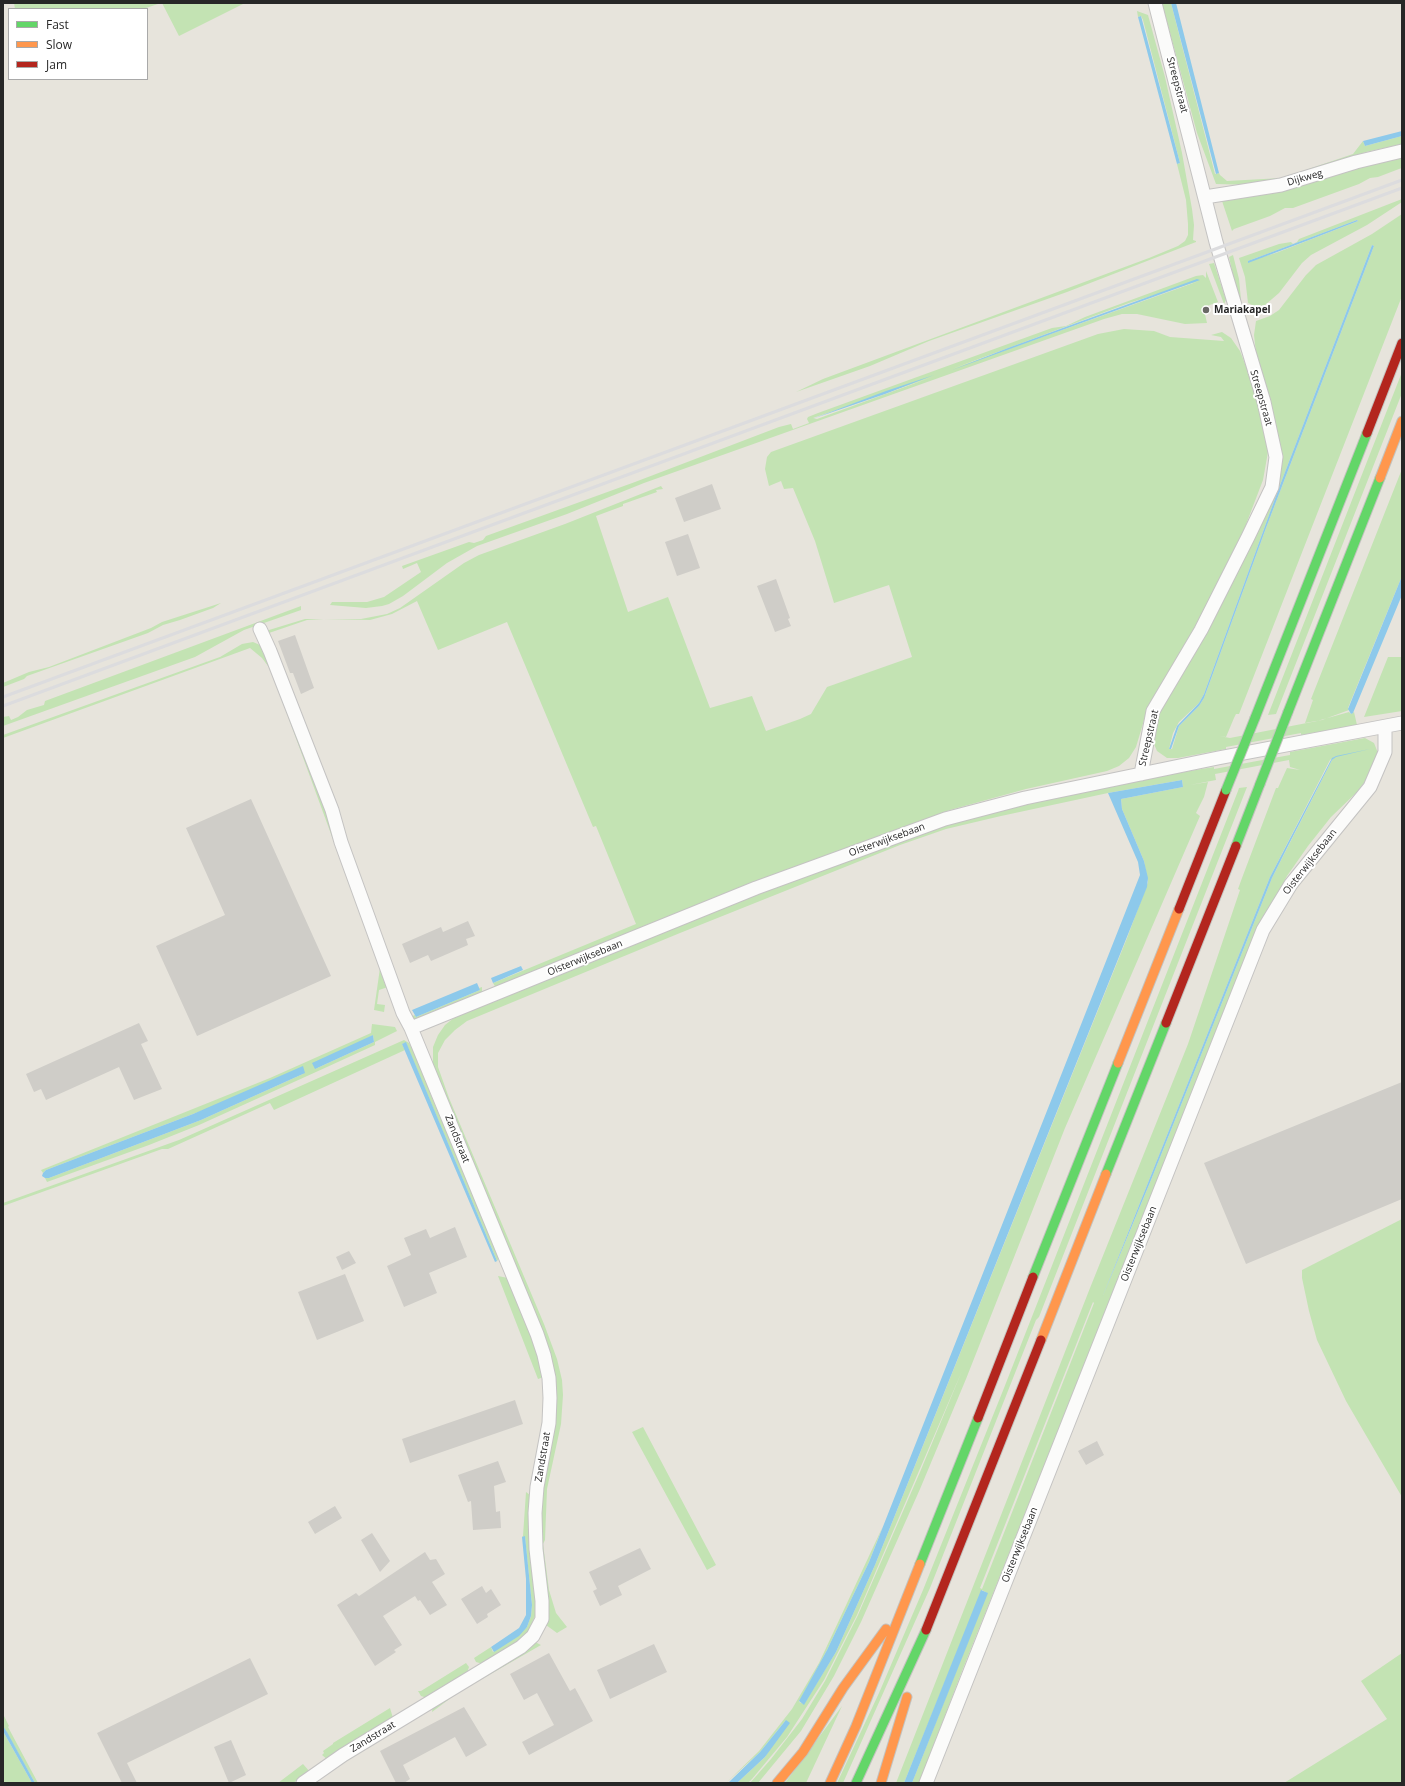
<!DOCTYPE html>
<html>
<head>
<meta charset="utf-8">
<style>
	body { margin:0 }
	#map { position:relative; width:1405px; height:1786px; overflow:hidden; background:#e7e4dc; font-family:"Open Sans",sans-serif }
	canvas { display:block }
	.frame { position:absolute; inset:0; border:4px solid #272727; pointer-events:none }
	.legend { position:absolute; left:8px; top:8px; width:140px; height:72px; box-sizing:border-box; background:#fff; border:1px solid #a9a9a9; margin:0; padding:5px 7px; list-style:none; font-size:12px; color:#272727 }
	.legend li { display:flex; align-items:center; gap:8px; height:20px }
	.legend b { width:20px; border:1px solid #a9a9a9 }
</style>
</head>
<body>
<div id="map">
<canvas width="1405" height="1786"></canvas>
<div class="frame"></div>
<ul class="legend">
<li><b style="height:5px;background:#63d668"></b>Fast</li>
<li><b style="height:5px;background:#ff974d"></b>Slow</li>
<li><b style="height:5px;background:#b3261e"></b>Jam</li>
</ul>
</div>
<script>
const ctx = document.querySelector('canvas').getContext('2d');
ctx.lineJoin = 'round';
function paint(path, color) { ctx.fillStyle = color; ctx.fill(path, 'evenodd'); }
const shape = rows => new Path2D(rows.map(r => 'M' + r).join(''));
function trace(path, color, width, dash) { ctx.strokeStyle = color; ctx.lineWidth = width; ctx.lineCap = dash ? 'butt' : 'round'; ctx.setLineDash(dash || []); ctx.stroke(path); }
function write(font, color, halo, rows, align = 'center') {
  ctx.font = font + ' "Open Sans",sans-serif'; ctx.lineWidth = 4; ctx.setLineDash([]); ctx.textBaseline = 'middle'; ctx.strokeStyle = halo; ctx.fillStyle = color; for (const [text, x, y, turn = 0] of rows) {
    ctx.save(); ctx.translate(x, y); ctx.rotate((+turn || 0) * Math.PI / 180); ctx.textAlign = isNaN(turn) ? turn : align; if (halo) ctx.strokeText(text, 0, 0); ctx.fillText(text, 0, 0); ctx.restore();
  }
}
paint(shape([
	[14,3,161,3,143,9,15,9],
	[162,3,245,3,179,36],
	[1162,3,1171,3,1215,174,1219,173,1220,175,1227,181,1282,178,1353,154,1363,141,1365,146,1402,136,1402,144,1366,152,1285,180,1254,185,1216,184,1197,133],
	[1137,11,1148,15,1165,77,1182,153,1192,209,1194,225,1193,240,1196,241,1196,242,1067,292,929,341,870,366,796,392,823,379,1149,258,1178,246,1185,241,1188,235,1188,224,1186,200,1177,164,1180,163,1143,20,1141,16,1138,17],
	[1402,151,1402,168,1399,169,1378,177,1370,178,1359,184,1293,208,1285,208,1270,216,1234,229,1232,231,1222,201,1243,192],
	[1402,199,1402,202,1367,225,1311,255,1302,263,1279,293,1265,305,1256,307,1248,303,1245,277,1239,258,1279,244,1291,242,1293,244,1297,242,1299,239],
	[1357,220,1358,221,1276,253,1248,261],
	[1402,214,1402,296,1239,714,1236,714,1234,718,1226,737,1219,736,1230,738,1317,721,1349,712,1351,714,1354,712,1357,725,1301,735,1301,733,1258,741,1226,747,1226,749,1178,758,1167,758,1157,751,1154,744,1153,740,1157,717,1276,468,1258,371,1254,335,1256,321,1270,316,1279,310,1306,275,1316,265,1372,234],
	[1372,245,1374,246,1266,528,1204,698,1199,706,1179,726,1172,749,1169,749,1173,733,1179,722,1199,703,1204,694,1277,493],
	[1233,255,1239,279,1241,300,1238,297,1229,257],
	[1214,263,1226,300,1224,304,1209,264],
	[1206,271,1218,302,1207,306,1204,310,1207,323,1185,324,1137,314,1122,314,1104,319,644,483,567,514,477,546,447,563,403,596,389,604,382,606,366,608,330,605,332,602,367,602,384,597,421,572,417,563,403,569,402,566,469,542,474,543,483,540,486,536,635,482,779,427,791,424,793,429,809,423,807,419,808,417,818,413,1052,328,1066,326,1085,317,1196,276,1203,275,1206,278],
	[1199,281,1082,323,952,369,1129,303],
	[932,377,817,419,813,418,851,405],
	[1124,329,1154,331,1170,337,1224,341,1221,337,1211,335,1222,332,1231,338,1240,351,1249,374,1264,427,1268,452,1263,480,1242,535,1221,581,1145,717,1136,747,1129,758,1119,766,1107,771,1026,789,950,810,714,899,496,988,493,983,636,924,596,826,593,827,507,622,438,650,417,601,392,614,370,620,324,619,307,620,269,633,269,630,305,619,361,619,387,614,400,608,464,563,479,555,565,524,661,486,663,489,656,490,657,492,623,504,623,506,596,516,628,612,668,597,710,708,752,696,766,731,800,719,811,714,827,687,912,657,889,585,834,603,815,541,793,488,784,489,781,481,769,486,765,469,767,457,771,452,1098,334],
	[1402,372,1402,393,1276,714,1268,715],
	[1402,469,1402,576,1348,708,1349,710,1322,720,1305,723,1313,700,1311,699],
	[221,603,213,608,180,620,163,625,148,633,27,676,24,679,3,687,3,683,29,672,49,667,151,628,162,622],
	[301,606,301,610,244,630,195,657,3,726,3,717,9,716,11,720,18,717,27,710,44,705,45,701],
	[253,642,260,645,264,649,367,921,388,987,379,990,377,1004,385,1005,384,1012,374,1010,380,968,271,670,262,658,250,648,3,738,3,735,220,657,242,644],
	[1388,657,1402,657,1402,711,1364,717],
	[1365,738,1374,743,1378,753,1369,776,1358,791,1331,817,1308,846,1287,876,1270,908,1092,1346,964,1666,919,1783,912,1783,987,1593,982,1590,904,1783,896,1783,1090,1288,1188,1044,1240,890,1238,889,1242,878,1276,788,1278,788,1287,768,1300,770,1290,767,1289,760,1215,774,1216,780,1190,785,1208,782,1204,797,1196,813,1200,816,1065,1128,966,1379,920,1489,861,1622,834,1676,801,1731,758,1783,750,1783,771,1759,802,1719,825,1681,858,1615,920,1472,962,1371,857,1615,824,1680,787,1737,752,1779,748,1783,737,1783,765,1757,786,1720,760,1752,726,1783,759,1751,792,1709,819,1663,883,1526,869,1562,827,1650,799,1702,804,1704,836,1652,875,1565,1127,938,1148,882,1144,861,1122,809,1121,799,1183,787,1182,780,1108,793,1001,816,946,829,900,845,680,933,467,1021,455,1030,445,1040,438,1053,438,1067,449,1098,544,1324,557,1359,562,1380,563,1395,561,1424,547,1489,545,1540,543,1544,549,1590,556,1613,567,1627,557,1633,546,1625,540,1543,540,1506,556,1403,433,1067,433,1047,438,1035,445,1025,455,1017,710,912,870,851,969,818,1065,795,1189,771,1214,767,1214,769,1257,761,1290,755,1290,752],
	[1336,756,1332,760,1272,878,1151,1180,1102,1298,1270,877,1330,760],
	[1093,1302,1094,1303,982,1589,980,1588],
	[1247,787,1039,1317,1036,1320,930,1588,843,1783,837,1783,879,1693,923,1590,1004,1388,1238,791,1239,788],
	[482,987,482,992,417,1020,410,1017,415,1015,416,1017,480,990,479,988],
	[372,1024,395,1027,397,1031,375,1042,375,1045,327,1067,199,1125,149,1145,47,1182,45,1178,49,1178,201,1120,305,1073,193,1114,46,1170,43,1173,41,1170,270,1078,371,1033],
	[373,1035,374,1042,315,1069],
	[404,1040,409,1043,418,1059,430,1093,499,1258,494,1266,497,1261,406,1043,402,1044,405,1050,274,1110,270,1103,168,1149,162,1149,3,1206,3,1203,179,1140],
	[1402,1219,1402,1497,1346,1401,1317,1340,1309,1311,1302,1278,1302,1270],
	[498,1276,508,1278,538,1354,543,1377,541,1378,538,1379],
	[643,1427,716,1565,707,1570,632,1432],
	[526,1492,530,1495,537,1611,535,1616,528,1632,520,1641,483,1664,476,1662,474,1658,491,1647,493,1652,527,1627,531,1616,532,1605,525,1537,522,1537,523,1536],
	[535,1642,541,1645,456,1694,432,1712,433,1705],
	[1402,1653,1402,1783,1284,1783,1387,1719,1361,1681],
	[466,1663,469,1667,467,1673,427,1698,421,1696,418,1691,421,1691],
	[842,1706,806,1783,785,1783],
	[390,1708,393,1718,328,1760,322,1755,324,1753,323,1751,333,1744,333,1743],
	[3,1714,9,1726,8,1727,38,1783,35,1783,3,1726],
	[3,1731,4,1733,32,1783,3,1783],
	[303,1764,310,1772,293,1783,278,1783]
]), '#c3e3b3');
paint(shape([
	[1171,3,1176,3,1219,173,1216,174],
	[1141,16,1180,163,1177,164,1138,17],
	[1402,131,1402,136,1365,146,1363,141],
	[1357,220,1358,221,1309,240,1248,263,1248,261],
	[1372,245,1374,246,1266,528,1204,698,1199,706,1179,726,1171,749,1169,749,1177,726,1199,703,1204,694,1277,493],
	[1197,279,1200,280,952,370,1008,348],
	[934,375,885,394,812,419,886,391],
	[1402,576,1402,595,1353,713,1351,714,1348,709],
	[1370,749,1336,757,1332,760,1289,844,1272,878,1151,1180,1102,1298,1270,877,1332,758,1336,756],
	[1182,780,1183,787,1121,799,1122,809,1144,861,1148,878,1147,887,875,1565,836,1652,804,1705,799,1701,827,1650,869,1562,1140,875,1138,862,1108,793],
	[521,966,523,970,493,983,491,978],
	[477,983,480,990,416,1017,412,1010],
	[373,1035,374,1042,315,1069,312,1063],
	[406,1042,497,1261,495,1262,402,1044],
	[303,1066,305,1073,201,1120,49,1178,45,1178,42,1176,43,1173,46,1170,193,1114],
	[525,1536,532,1605,531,1616,527,1627,519,1636,494,1652,491,1647,519,1628,526,1615,526,1579,522,1537],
	[981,1590,988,1593,912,1783,904,1783],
	[786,1720,790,1723,765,1757,737,1783,728,1783,760,1752],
	[3,1726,7,1732,35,1783,32,1783,4,1733]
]), '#8dc9eb');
paint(shape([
	[712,484,721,509,684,522,675,498],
	[688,534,700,568,677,576,665,542],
	[776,579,790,618,788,619,791,626,775,632,757,586],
	[295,635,314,688,301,694,293,673,290,673,278,641],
	[251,799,331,976,197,1036,156,946,225,915,186,828],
	[468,921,475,936,466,939,468,945,431,961,428,955,410,963,402,944,441,927,443,932],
	[139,1023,148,1041,141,1044,162,1089,134,1100,119,1067,46,1100,41,1089,34,1092,26,1074],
	[1402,1082,1402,1199,1246,1264,1204,1163],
	[455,1227,467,1257,429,1273,437,1293,404,1307,387,1266,411,1255,404,1238,426,1229,430,1238],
	[349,1251,356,1263,342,1270,336,1257],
	[345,1274,364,1321,317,1340,298,1292],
	[515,1400,523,1424,410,1463,402,1439],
	[1097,1441,1104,1455,1086,1465,1078,1451],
	[498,1461,506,1482,494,1486,496,1512,500,1511,501,1528,473,1530,471,1501,468,1502,458,1475],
	[335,1506,342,1518,315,1534,308,1522],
	[372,1533,390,1561,380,1572,361,1540],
	[640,1548,651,1569,618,1586,622,1595,600,1606,593,1591,597,1589,589,1572],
	[425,1552,430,1560,436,1559,445,1574,432,1582,447,1605,430,1615,420,1600,418,1601,415,1596,383,1616,402,1645,394,1650,396,1652,375,1666,337,1605,356,1593,359,1596],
	[482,1586,486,1593,491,1589,501,1605,487,1614,488,1617,477,1624,461,1599],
	[654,1644,667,1672,610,1699,597,1670],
	[549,1653,570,1691,575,1688,593,1721,529,1755,522,1742,554,1725,537,1693,524,1700,510,1674],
	[250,1658,268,1694,127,1763,137,1783,122,1783,97,1733],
	[464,1707,487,1745,466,1757,455,1737,403,1765,410,1779,404,1783,396,1783,380,1751],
	[231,1740,246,1775,229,1783,214,1747]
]), '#cfcdc8');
const street = shape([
	[1205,197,1281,185,1356,162,1402,151],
	[260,629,270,651,332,810,341,842,403,1013,411,1028,537,1334,544,1355,549,1378,550,1398,549,1423,537,1487,535,1513,536,1549,542,1601,542,1619,533,1636,521,1647,343,1755,303,1783],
	[1141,774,1153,711,1201,630,1248,537,1272,487,1276,457,1264,402,1216,242,1155,3],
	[411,1028,756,888,945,819,1025,798,1218,758,1402,723],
	[926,1783,1263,930,1291,884,1370,787,1385,752,1385,727]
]);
const fast = shape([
	[1288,712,1380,478],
	[1255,718,1367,433],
	[1236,846,1260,784],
	[1106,1174,1166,1023],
	[1033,1277,1118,1063],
	[920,1564,978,1418],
	[856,1783,926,1630]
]);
const slow = shape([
	[1380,478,1402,421],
	[1118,1063,1179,909],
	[1041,1340,1106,1174],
	[777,1783,803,1752,843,1688,886,1629],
	[830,1783,856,1726,920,1564],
	[881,1783,907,1697]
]);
const jam = shape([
	[1367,433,1402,343],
	[1179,909,1226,790],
	[1166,1023,1236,846],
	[978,1418,1033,1277],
	[926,1630,1041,1340]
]);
trace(street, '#c4c3c2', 15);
trace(fast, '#c3c2bf', 11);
trace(slow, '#c3c2bf', 11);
trace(jam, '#c3c2bf', 11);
trace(street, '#fbfbfa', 13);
trace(fast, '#63d668', 9);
trace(slow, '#ff974d', 9);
trace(jam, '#b3261e', 9);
trace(shape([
	[3,697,1402,180],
	[3,706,1402,188]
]), '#dcdcde', 3);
const fastBridge = shape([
	[1260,784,1288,712],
	[1226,790,1255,718]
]);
trace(fastBridge, '#c3c2bf', 11, []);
trace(fastBridge, '#63d668', 9);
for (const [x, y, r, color] of [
	[1206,310,4,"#6a6966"]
]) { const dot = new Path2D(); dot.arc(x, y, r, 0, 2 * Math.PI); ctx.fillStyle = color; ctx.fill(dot); trace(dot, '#fff', 1.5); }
write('10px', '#272727', '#fff', [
	["Streepstraat",1177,85,75],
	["Dijkweg",1305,178,-16],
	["Streepstraat",1261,398,74],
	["Streepstraat",1149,738,-77],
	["Oisterwijksebaan",887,840,-20],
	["Oisterwijksebaan",1310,862,-52],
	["Oisterwijksebaan",585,958,-22],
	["Zandstraat",457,1139,68],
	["Oisterwijksebaan",1139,1244,-68],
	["Zandstraat",543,1457,-80],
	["Oisterwijksebaan",1020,1545,-68],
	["Zandstraat",373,1737,-31]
]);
write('bold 10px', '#272727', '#fff', [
	["Mariakapel",1214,310]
], 'left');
</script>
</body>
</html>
